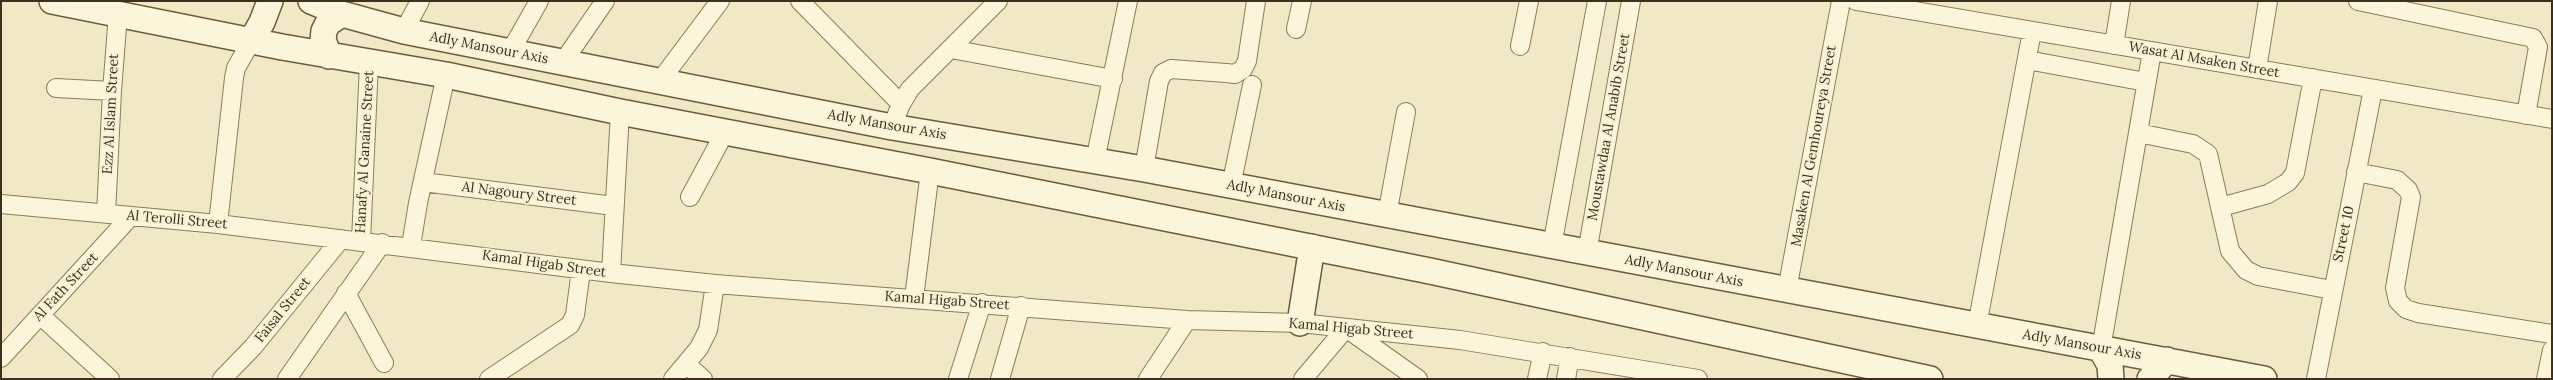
<!DOCTYPE html>
<html>
<head>
<meta charset="utf-8">
<style>
	body { margin:0 }
	#map { position:relative; width:2553px; height:380px; overflow:hidden; background:#f1e9c5; font-family:Lora,serif }
	canvas { display:block }
	.frame { position:absolute; inset:0; border:2px solid #3d301e; pointer-events:none }
</style>
</head>
<body>
<div id="map">
<canvas width="2553" height="380"></canvas>
<div class="frame"></div>
</div>
<script>
const ctx = document.querySelector('canvas').getContext('2d');
ctx.lineJoin = 'round';
const shape = rows => new Path2D(rows.map(r => 'M' + r).join(''));
function trace(path, color, width, dash) { ctx.strokeStyle = color; ctx.lineWidth = width; ctx.lineCap = dash ? 'butt' : 'round'; ctx.setLineDash(dash || []); ctx.stroke(path); }
function write(font, color, halo, rows, align = 'center') {
  ctx.font = font + ' Lora,serif'; ctx.lineWidth = 4; ctx.setLineDash([]); ctx.textBaseline = 'middle'; ctx.strokeStyle = halo; ctx.fillStyle = color; for (const [text, x, y, turn = 0] of rows) {
    ctx.save(); ctx.translate(x, y); ctx.rotate((+turn || 0) * Math.PI / 180); ctx.textAlign = isNaN(turn) ? turn : align; if (halo) ctx.strokeText(text, 0, 0); ctx.fillText(text, 0, 0); ctx.restore();
  }
}
const street = shape([
	[800,1,901,104],
	[1856,1,2552,119],
	[2358,1,2533,38,2538,47,2526,115],
	[1296,29,1302,1],
	[404,31,420,1],
	[2114,45,2121,1],
	[1520,46,1529,1],
	[951,49,1113,79],
	[510,52,539,1],
	[2027,60,2146,82],
	[563,62,605,1],
	[2257,69,2268,1],
	[660,81,720,1],
	[56,88,112,91],
	[892,127,901,104,910,89,998,1],
	[2138,133,2193,144,2208,154,2230,251,2246,270,2258,276,2332,290],
	[1095,161,1128,1],
	[1144,169,1159,81,1163,73,1171,69,1226,73,1235,74,1243,69,1247,61,1256,1],
	[2356,172,2397,180,2408,190,2411,197,2395,288,2398,301,2406,309,2418,313,2552,334],
	[423,182,614,206],
	[1231,186,1252,85],
	[690,197,725,132],
	[1,204,218,224,611,273,715,284,1187,320,1300,323,1460,340,1698,379],
	[2221,207,2268,194,2288,182,2295,173,2313,78],
	[106,214,112,91,118,14],
	[1387,215,1406,112],
	[218,224,234,78,236,68,252,40],
	[361,241,369,63],
	[411,246,418,203,446,75],
	[1552,246,1597,1],
	[1587,253,1631,1],
	[611,273,620,112],
	[1787,290,1841,1],
	[346,293,384,363],
	[914,298,930,171],
	[40,315,110,379],
	[1977,326,2032,31],
	[2101,349,2152,51],
	[1,358,131,216],
	[686,364,703,379],
	[222,379,253,347,341,239],
	[287,379,382,243],
	[489,379,570,325,575,315,581,270],
	[673,379,699,348,708,330,715,284],
	[958,379,982,303],
	[1000,379,1021,306],
	[1148,379,1187,320],
	[1303,379,1346,328,1418,379],
	[1537,379,1543,352],
	[1566,379,1570,357],
	[2316,379,2373,89],
	[2546,379,2552,350]
]);
const secondary = shape([
	[52,1,282,47,446,75,620,112,930,171,1430,271,1930,379],
	[311,1,342,14,404,31,892,127,1144,169,2264,379],
	[252,40,262,22,270,1],
	[329,56,323,40,324,31,328,23,342,14],
	[1300,323,1312,247],
	[2101,349,2110,365,2111,379],
	[2150,379,2167,360]
]);
trace(street, '#8e7b59', 20);
trace(secondary, '#705c3c', 28);
trace(street, '#fbf5d9', 18);
trace(secondary, '#fbf5d9', 25);
write('14px', '#3d301e', '#f8f2d5', [
	["Adly Mansour Axis",489,48,11],
	["Wasat Al Msaken Street",2204,60,10],
	["Ezz Al Islam Street",111,114,-87],
	["Adly Mansour Axis",887,125,10],
	["Moustawdaa Al Anabib Street",1609,127,-80],
	["Masaken Al Gemhoureya Street",1814,146,-80],
	["Hanafy Al Ganaine Street",365,152,-87],
	["Al Nagoury Street",519,194,7],
	["Adly Mansour Axis",1286,196,11],
	["Al Terolli Street",177,220,5],
	["Street 10",2344,234,-78],
	["Kamal Higab Street",544,264,8],
	["Adly Mansour Axis",1684,271,11],
	["Al Fath Street",66,287,-47],
	["Kamal Higab Street",947,301,4],
	["Faisal Street",283,310,-51],
	["Kamal Higab Street",1351,329,5],
	["Adly Mansour Axis",2082,345,10]
]);
</script>
</body>
</html>
